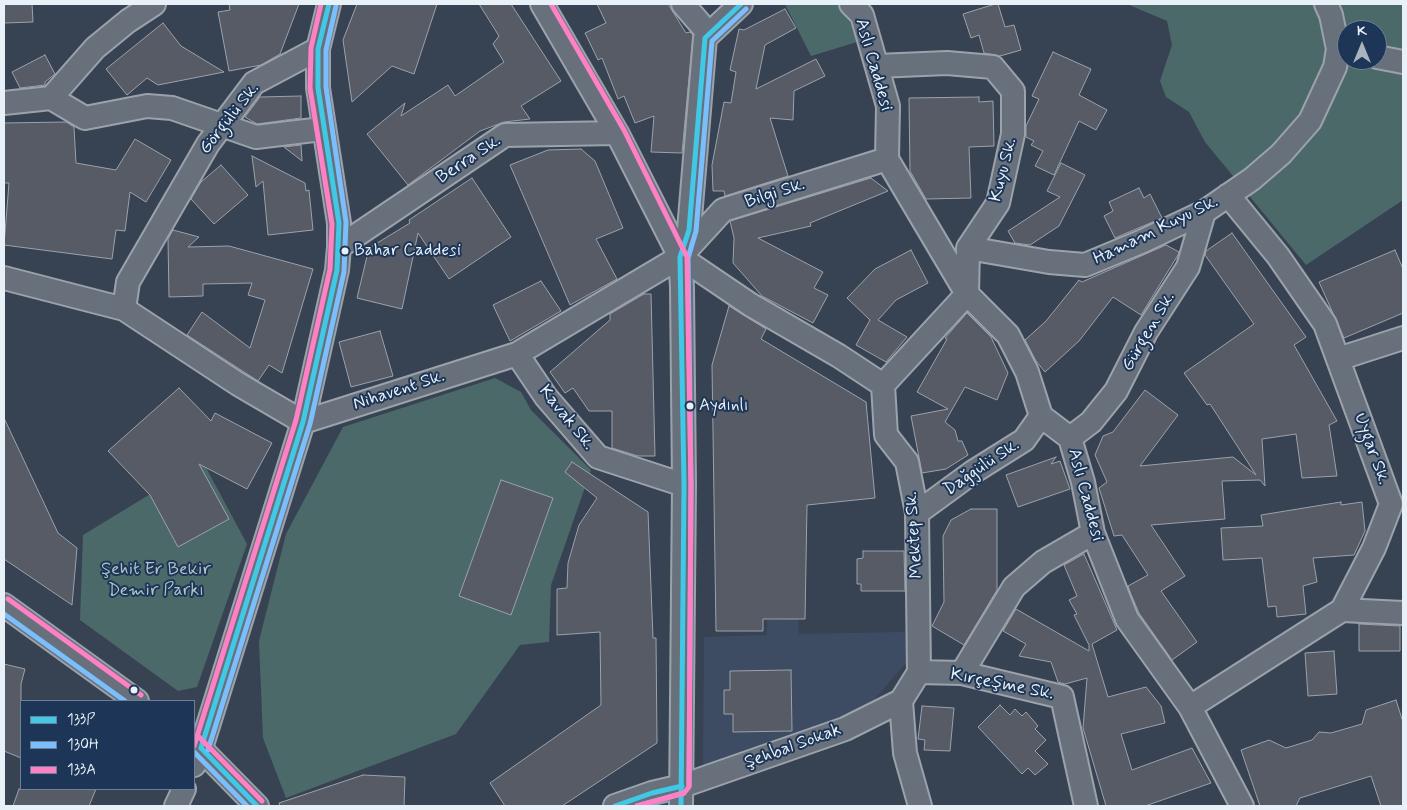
<!DOCTYPE html>
<html>
<head>
<meta charset="utf-8">
<style>
	body { margin:0 }
	#map { position:relative; width:1407px; height:810px; overflow:hidden; background:#374253; font-family:Mynerve,sans-serif }
	canvas { display:block }
	.frame { position:absolute; inset:0; border:5px solid #e8f1f8; pointer-events:none }
	.legend { position:absolute; left:20px; top:700px; width:175px; height:90px; box-sizing:border-box; background:#1d3557; border:1px solid #6e8097; margin:0; padding:6px 9px; list-style:none; font-size:15px; color:#e8f1f8 }
	.legend li { display:flex; align-items:center; gap:10px; height:25px }
	.legend b { width:25px; border:1px solid #6e8097 }
	.north { position:absolute; left:1337px; top:20px; width:50px; height:50px; box-sizing:border-box; background:#1d3557; border:1px solid #6e8097; border-radius:50%; rotate:0deg; font-size:14px; font-weight:700; line-height:20px; text-align:center; color:#e8f1f8 }
	.north::after { content:''; display:block; margin:auto; width:18px; height:22px; background:#aab4be; clip-path:polygon(50% 0,100% 100%,50% 72%,0 100%) }
</style>
</head>
<body>
<div id="map">
<canvas width="1407" height="810"></canvas>
<div class="frame"></div>
<ul class="legend">
<li><b style="height:6px;background:#40c8e6"></b>133P</li>
<li><b style="height:6px;background:#7abffc"></b>130H</li>
<li><b style="height:6px;background:#ff80c5"></b>133A</li>
</ul>
<div class="north">K</div>
</div>
<script>
const ctx = document.querySelector('canvas').getContext('2d');
ctx.lineJoin = 'round';
function paint(path, color) { ctx.fillStyle = color; ctx.fill(path, 'evenodd'); }
const shape = rows => new Path2D(rows.map(r => 'M' + r).join(''));
function trace(path, color, width, dash) { ctx.strokeStyle = color; ctx.lineWidth = width; ctx.lineCap = dash ? 'butt' : 'round'; ctx.setLineDash(dash || []); ctx.stroke(path); }
function write(font, color, halo, rows, align = 'center') {
  ctx.font = font + ' Mynerve,sans-serif'; ctx.lineWidth = 4; ctx.setLineDash([]); ctx.textBaseline = 'middle'; ctx.strokeStyle = halo; ctx.fillStyle = color; for (const [text, x, y, turn = 0] of rows) {
    ctx.save(); ctx.translate(x, y); ctx.rotate((+turn || 0) * Math.PI / 180); ctx.textAlign = isNaN(turn) ? turn : align; if (halo) ctx.strokeText(text, 0, 0); ctx.fillText(text, 0, 0); ctx.restore();
  }
}
paint(shape([
	[798,618,799,634,905,632,907,662,868,707,703,767,704,637,767,635,767,620]
]), '#3e4c63');
paint(shape([
	[785,4,840,4,847,10,857,42,811,56],
	[1127,4,1403,4,1403,200,1306,265,1205,142,1189,112,1166,97,1160,81,1172,45,1167,21],
	[1347,30,1377,30,1377,60,1347,60],
	[495,378,521,392,531,410,591,470,551,585,549,642,520,645,456,734,286,798,263,738,259,641,286,534,343,427],
	[203,462,247,544,197,687,178,691,80,620,83,535]
]), '#4c696a');
const building = shape([
	[4,4,32,4,33,22,4,23,4,4],
	[229,4,299,4,280,54,261,65,229,71,218,12,230,10,229,4],
	[357,4,437,4,414,74,392,66,352,102,343,40,357,4],
	[479,4,511,4,561,81,521,106,530,119,504,122,480,131,408,185,367,134,405,103,401,116,448,85,455,96,504,62,493,44,499,36,479,4],
	[597,4,668,4,686,33,690,32,693,35,682,153,651,152,654,116,635,123,624,96,618,99,602,58,598,60,585,33,606,23,597,4],
	[995,4,998,4,1005,27,1014,25,1021,50,1000,56,984,53,979,35,971,38,963,14,995,4],
	[785,9,796,28,765,45,756,89,816,59,825,76,794,91,793,120,770,118,788,176,725,196,724,191,713,191,712,165,724,102,731,103,736,72,730,70,739,29,744,30,785,9],
	[163,23,181,46,224,72,158,85,147,78,127,95,106,69,163,23],
	[1053,52,1091,69,1079,95,1107,110,1096,130,1079,121,1054,175,1035,166,1043,151,1031,145,1034,141,1026,137,1026,126,1039,99,1032,96,1053,52],
	[45,55,55,74,45,82,45,85,20,88,12,72,45,55],
	[301,96,301,118,257,124,245,117,260,97,301,96],
	[979,97,979,102,993,101,994,146,969,147,971,198,926,199,910,171,909,98,979,97],
	[66,122,74,127,76,163,116,170,135,139,171,160,146,202,130,192,125,231,116,230,112,259,4,245,9,183,4,183,4,123,66,122],
	[301,145,302,161,284,147,301,145],
	[581,149,595,161,623,228,596,239,617,279,570,305,510,165,548,150,581,149],
	[252,156,305,183,306,191,309,190,313,230,268,235,263,181,256,187,252,156],
	[1061,163,1085,175,1059,226,1030,245,1015,243,1008,231,1060,197,1047,191,1061,163],
	[221,165,248,195,214,224,191,199,201,182,221,165],
	[472,178,511,237,449,279,418,233,402,309,357,298,369,248,410,223,409,220,472,178],
	[871,178,888,191,810,223,811,226,758,238,823,272,814,288,828,295,813,323,762,296,733,263,734,238,730,221,871,178],
	[1139,188,1144,198,1150,194,1162,218,1115,238,1104,216,1113,211,1109,202,1139,188],
	[173,230,199,237,188,247,229,246,313,269,282,373,269,365,258,381,187,335,202,312,250,348,265,300,248,295,252,283,203,284,203,296,169,297,168,239,173,230],
	[1232,233,1306,337,1294,345,1337,421,1329,425,1337,476,1302,478,1296,434,1262,439,1265,486,1260,480,1222,481,1225,519,1151,525,1185,576,1161,591,1197,642,1172,660,1139,613,1130,592,1128,586,1148,575,1122,535,1114,536,1099,488,1107,482,1095,455,1103,436,1113,432,1145,390,1178,415,1140,466,1233,457,1256,475,1210,404,1207,405,1184,373,1254,324,1205,255,1206,251,1232,233],
	[1166,245,1179,252,1178,255,1141,315,1113,297,1079,341,1045,372,1036,361,1025,340,1046,321,1079,280,1082,282,1166,245],
	[911,250,928,283,896,300,878,320,907,337,886,362,856,345,870,320,847,298,875,269,911,250],
	[1395,250,1403,269,1403,313,1344,338,1319,282,1395,250],
	[541,281,561,311,510,341,493,305,541,281],
	[644,294,651,294,655,456,638,456,612,448,612,411,589,411,573,388,565,393,550,372,610,320,610,314,644,294],
	[729,306,766,329,761,339,866,402,875,498,807,505,805,619,763,619,763,631,716,631,712,365,729,306],
	[967,313,991,337,1008,373,997,400,965,387,945,422,955,430,958,441,962,441,968,455,946,469,922,473,911,416,948,409,917,392,947,339,945,338,967,313],
	[380,331,393,376,351,387,339,342,380,331],
	[179,388,211,421,215,413,272,443,247,489,199,464,229,519,178,547,150,495,108,451,179,388],
	[4,418,58,533,77,548,72,605,4,559,4,418],
	[1056,457,1051,464,1060,461,1070,489,1018,507,1006,475,1056,457],
	[572,462,648,512,653,638,656,638,657,743,562,806,505,806,490,783,601,705,600,632,557,635,557,589,567,588,568,563,579,525,597,498,565,472,572,462],
	[501,480,553,498,511,615,459,596,501,480],
	[1341,502,1341,505,1362,502,1365,531,1354,555,1313,558,1317,582,1303,586,1306,614,1277,617,1276,606,1268,607,1262,558,1223,560,1221,528,1263,526,1261,515,1341,502],
	[971,509,997,509,997,590,964,645,932,626,944,602,943,536,951,520,971,509],
	[863,551,904,551,905,591,861,591,861,584,857,584,857,559,863,558,863,551],
	[1084,554,1117,630,1092,644,1108,697,1146,687,1161,706,1165,723,1121,734,1132,770,1192,748,1211,783,1145,806,1106,806,1083,728,1087,678,1065,684,1058,682,1051,662,1019,656,1026,644,1003,631,1016,609,1089,651,1089,645,1074,615,1077,614,1069,600,1077,596,1064,565,1084,554],
	[1359,624,1400,626,1400,651,1359,651,1359,624],
	[1334,651,1337,694,1308,696,1305,653,1334,651],
	[4,664,25,669,21,684,21,758,4,751,4,664],
	[791,670,792,731,733,732,733,714,724,714,724,690,730,690,730,671,791,670],
	[1396,700,1403,722,1403,806,1381,806,1371,776,1300,798,1296,806,1260,806,1241,750,1269,740,1286,748,1312,740,1319,732,1331,733,1362,724,1366,710,1396,700],
	[1000,705,1010,715,1015,709,1022,716,1026,712,1038,726,1035,729,1046,740,1035,751,1048,764,1035,775,1028,768,1022,774,978,727,1000,705],
	[922,706,954,708,950,751,924,750,925,740,918,739,922,706],
	[363,775,405,777,404,806,280,806,279,803,363,775],
	[19,789,96,789,89,806,13,806,19,789]
]);
paint(building, '#565b65');
trace(building, '#9ba2ab', 1);
const minor = shape([
	[542,4,617,133,680,257,682,287,684,485,681,806],
	[683,4,709,34],
	[851,4,862,15,888,106,887,159,967,294,1008,335,1027,372,1041,416,1070,438,1083,482,1093,533,1127,619,1190,707,1242,806],
	[1377,57,1403,62],
	[877,66,947,63,993,67,1013,91,1013,134,998,203,968,248,967,294,883,385],
	[51,98,95,48,128,21,154,4],
	[4,103,51,98,85,118,147,106,172,108,256,137,322,129],
	[339,247,505,135,617,133],
	[968,248,1049,262,1085,265,1143,241,1204,212,1252,179,1281,154,1310,121,1335,67,1338,49,1331,15,1326,4],
	[682,252,689,230,705,38,741,4],
	[680,257,751,305,839,356,883,385,886,435,907,462,917,513,919,672,901,701,905,753,920,806],
	[4,278,124,309,238,384,303,422,517,354,680,257,723,210,887,159],
	[124,309,128,282,208,144,254,83,318,49],
	[517,354,546,397,598,457,684,485],
	[1338,359,1403,338],
	[1070,438,1091,422,1116,391,1146,332,1188,267,1204,212],
	[917,513,973,472,1024,440,1041,416],
	[4,605,137,701],
	[1342,610,1403,613],
	[919,672,962,673,1062,697,1086,806],
	[962,673,1014,587,1043,562,1093,533],
	[1190,707,1342,610,1374,548,1391,504,1325,324,1278,256,1228,195],
	[194,742,257,806],
	[194,765,201,748,303,422,337,270,339,247,339,223,318,88,318,49,329,4],
	[176,806,184,789],
	[615,806,652,793,682,786,845,729,901,701]
]);
trace(minor, '#9ba2ab', 26);
trace(minor, '#68717b', 22);
trace(shape([
	[201,748,303,422,337,270,339,223,318,88,318,49,329,4],
	[201,748,257,806],
	[615,806,652,793,682,786],
	[681,806,684,485,680,257,689,230,705,38,741,4]
]), '#40c8e6', 5);
trace(shape([
	[4,614,125,701],
	[208,750,310,424,344,272,346,222,326,87,326,50,336,6],
	[194,752,247,806],
	[689,786,691,485,688,258,696,231,712,41,746,9],
	[637,806,684,793]
]), '#7abffc', 5);
trace(shape([
	[551,4,624,130,687,257,691,485,689,787,684,793,637,806],
	[8,599,141,695],
	[199,737,262,801],
	[194,746,296,420,330,269,332,224,310,88,311,48,321,4]
]), '#ff80c5', 5);
for (const [x, y, r, color] of [
	[345,251,4.5,"#e8f1f8"],
	[690,406,4.5,"#e8f1f8"],
	[134,690,4.5,"#e8f1f8"]
]) { const dot = new Path2D(); dot.arc(x, y, r, 0, 2 * Math.PI); ctx.fillStyle = color; ctx.fill(dot); trace(dot, '#1d3557', 2); }
write('17px', '#e8f1f8', '#1d3557', [
	["Bahar Caddesi",354,251],
	["Aydınlı",699,406]
], 'left');
write('18px', '#e8f1f8', '#1d3557', [
	["Aslı Caddesi",873,65,74],
	["Görgülü Sk.",230,119,-52],
	["Berra Sk.",469,160,-34],
	["Kuyu Sk.",1004,170,-76],
	["Bilgi Sk.",775,194,-18],
	["Hamam Kuyu Sk.",1156,231,-26],
	["Gürgen Sk.",1149,332,-60],
	["Nihavent Sk.",399,391,-18],
	["Kavak Sk.",566,418,51],
	["Uygar Sk.",1371,449,70],
	["Dağgülü Sk.",982,468,-34],
	["Aslı Caddesi",1085,495,75],
	["Mektep Sk.",915,535,-94],
	["Kırçeşme Sk.",1002,685,11],
	["Şehbal Sokak",793,747,-20]
]);
write('18px', '#b2c4c8', '#1d3557', [
	["Şehit Er Bekir",156,570],
	["Demir Parkı",156,591]
]);
</script>
</body>
</html>
